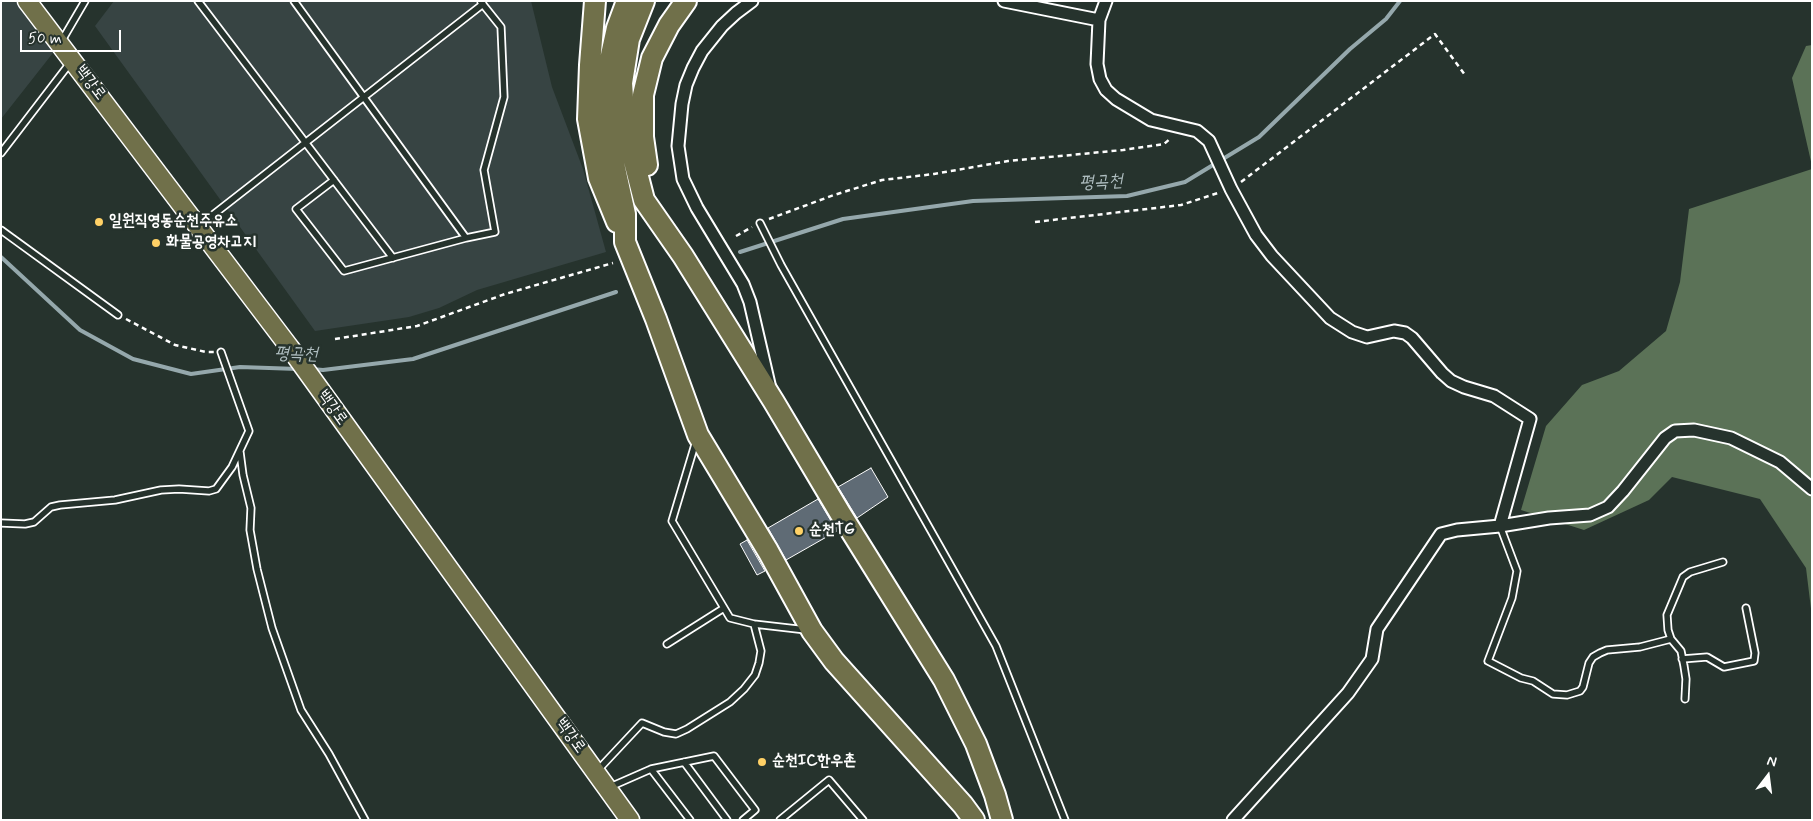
<!DOCTYPE html>
<html>
<head>
<meta charset="utf-8">
<style>
	body { margin:0 }
	#map { position:relative; width:1813px; height:821px; overflow:hidden; background:#26332d; font-family:Mynerve,sans-serif }
	canvas { display:block }
	.frame { position:absolute; inset:0; border:2px solid #fff; pointer-events:none }
	.north { position:absolute; left:1743px; top:751px; width:50px; height:50px; -webkit-text-stroke:4px #26332d; paint-order:stroke; rotate:15deg; font-size:14px; font-weight:700; line-height:20px; text-align:center; color:#fff }
	.north::after { content:''; display:block; margin:auto; width:18px; height:22px; background:#fff; clip-path:polygon(50% 0,100% 100%,50% 72%,0 100%) }
	.scale { position:absolute; left:20px; top:30px; width:101px; height:22px; box-sizing:border-box; border:2px solid #fff; border-top:0; padding-left:6px; font-size:15px; line-height:18px; white-space:nowrap; color:#fff; -webkit-text-stroke:4px #26332d; paint-order:stroke }
</style>
</head>
<body>
<div id="map">
<canvas width="1813" height="821"></canvas>
<div class="frame"></div>
<div class="north">N</div>
<div class="scale">50 m</div>
</div>
<script>
const ctx = document.querySelector('canvas').getContext('2d');
ctx.lineJoin = 'round';
function paint(path, color) { ctx.fillStyle = color; ctx.fill(path, 'evenodd'); }
const shape = rows => new Path2D(rows.map(r => 'M' + r).join(''));
function trace(path, color, width, dash) { ctx.strokeStyle = color; ctx.lineWidth = width; ctx.lineCap = dash ? 'butt' : 'round'; ctx.setLineDash(dash || []); ctx.stroke(path); }
function write(font, color, halo, rows, align = 'center') {
  ctx.font = font + ' Mynerve,"Poor Story",sans-serif'; ctx.lineWidth = 5; ctx.setLineDash([]); ctx.textBaseline = 'middle'; ctx.strokeStyle = halo; ctx.fillStyle = color; for (const [text, x, y, turn = 0] of rows) {
    ctx.save(); ctx.translate(x, y); ctx.rotate((+turn || 0) * Math.PI / 180); ctx.textAlign = isNaN(turn) ? turn : align; if (halo) ctx.strokeText(text, 0, 0); ctx.fillText(text, 0, 0); ctx.restore();
  }
}
paint(shape([
	[1,1,24,1,60,44,1,119],
	[114,1,531,1,552,87,583,169,606,252,477,290,439,308,409,317,315,331,95,26]
]), '#374443');
paint(shape([
	[1812,45,1812,166,1792,78,1806,46],
	[1812,169,1812,617,1806,568,1760,499,1672,477,1649,500,1584,530,1521,510,1546,426,1582,385,1619,371,1666,331,1680,282,1689,209]
]), '#5b7257');
trace(shape([
	[740,252,843,219,973,201,1127,196,1185,182,1259,137,1350,49,1386,19,1400,1],
	[1,257,80,330,133,359,191,374,240,367,298,369],
	[312,369,323,370,413,359,616,292]
]), '#95a8ac', 4);
const building = shape([
	[871,468,888,497,857,518,838,487,871,468],
	[818,499,837,531,786,560,768,528,818,499],
	[747,540,765,571,757,575,740,544,747,540]
]);
paint(building, '#5f6b75');
trace(building, '#fff', 1);
const lane = shape([
	[198,1,393,258],
	[294,1,466,238,344,271,296,209,334,180],
	[61,42,85,1],
	[1,153,70,63],
	[760,223,781,265,996,646,1065,820],
	[200,225,483,4],
	[1,230,118,315],
	[466,238,495,232,484,170,504,97,501,27,481,2],
	[696,441,672,521,730,618,754,624,806,630],
	[240,452,243,475,251,508,250,530,257,569,272,628,301,710,329,754,365,820],
	[1,523,25,524,34,522,51,507,60,505,115,500,161,490,179,489,209,491,216,489,232,467,249,431,221,352],
	[1500,526,1517,571,1512,598,1488,661,1521,678,1533,681,1553,694,1567,695,1580,691,1583,687,1589,663,1593,657,1600,653,1607,650,1640,647,1671,639],
	[667,644,724,608],
	[1682,659,1707,657,1724,667,1754,661,1755,653,1746,608],
	[1685,699,1686,679,1684,666,1681,651,1671,639,1668,630,1667,615,1683,577,1690,572,1723,562],
	[684,762,727,820],
	[651,769,714,756,755,810,743,820],
	[598,770,642,723,664,732,676,734,687,729,730,702,744,689,755,675,759,663,761,651,754,624],
	[610,787,651,769,690,820],
	[780,820,829,780,863,820]
]);
const street = shape([
	[752,1,736,13,722,26,702,51,693,68,686,85,682,104,678,146,683,179,697,208,743,284,750,302,769,384],
	[1004,1,1099,20],
	[1106,1,1099,20,1097,64,1100,79,1106,90,1116,99,1151,120,1197,131,1209,141,1231,189,1256,235,1272,256,1330,318,1352,332,1367,337,1394,331,1405,333,1412,338,1442,373,1451,381,1464,387,1494,396,1530,419,1500,526,1549,518,1590,515,1608,507,1623,491,1665,438,1675,431,1694,430,1731,438,1780,462,1812,489],
	[1233,820,1348,693,1372,659,1377,629,1441,534,1457,530,1500,526]
]);
const primary = shape([
	[27,1,290,348,630,820]
]);
const highway = shape([
	[595,1,590,65,588,119,599,178,617,222],
	[627,1,617,28,606,78,607,131,625,214,625,242,656,319,698,435,768,551,812,631,834,661,963,805,974,820],
	[644,1,629,39,622,83,625,126,644,200,683,256,774,402,840,513,944,680,976,744,995,795,1002,820],
	[647,165,643,137,643,95,652,58,669,25,686,1]
]);
trace(lane, '#fff', 9);
trace(street, '#fff', 15);
trace(primary, '#fff', 21);
trace(highway, '#fff', 24);
trace(shape([
	[1241,182,1435,34,1465,75],
	[769,219,834,195,882,180,934,174,1008,161,1123,150,1164,144,1171,138],
	[1035,222,1181,205,1221,192],
	[736,236,752,227],
	[126,319,175,345,206,352,214,352],
	[335,339,417,326,505,294,613,263]
]), '#fff', 2.5, [5, 4]);
trace(lane, '#26332d', 5.5);
trace(street, '#26332d', 11);
trace(primary, '#70704a', 18);
trace(highway, '#70704a', 20);
for (const [x, y, r, color] of [
	[99,222,5,"#ffd166"],
	[156,243,5,"#ffd166"],
	[799,531,5,"#ffd166"],
	[762,762,5,"#ffd166"]
]) { const dot = new Path2D(); dot.arc(x, y, r, 0, 2 * Math.PI); ctx.fillStyle = color; ctx.fill(dot); trace(dot, '#26332d', 2); }
write('16px', '#fff', '#26332d', [
	["백강로",90,83,53],
	["백강로",332,408,54],
	["백강로",570,736,54]
]);
write('bold 16px', '#fff', '#26332d', [
	["일원직영동순천주유소",109,222],
	["화물공영차고지",166,243],
	["순천TG",809,531],
	["순천IC한우촌",772,762]
], 'left');
write('italic 18px', '#afbec0', '#26332d', [
	["평곡천",1101,183,-3],
	["평곡천",296,355,1]
]);
</script>
</body>
</html>
